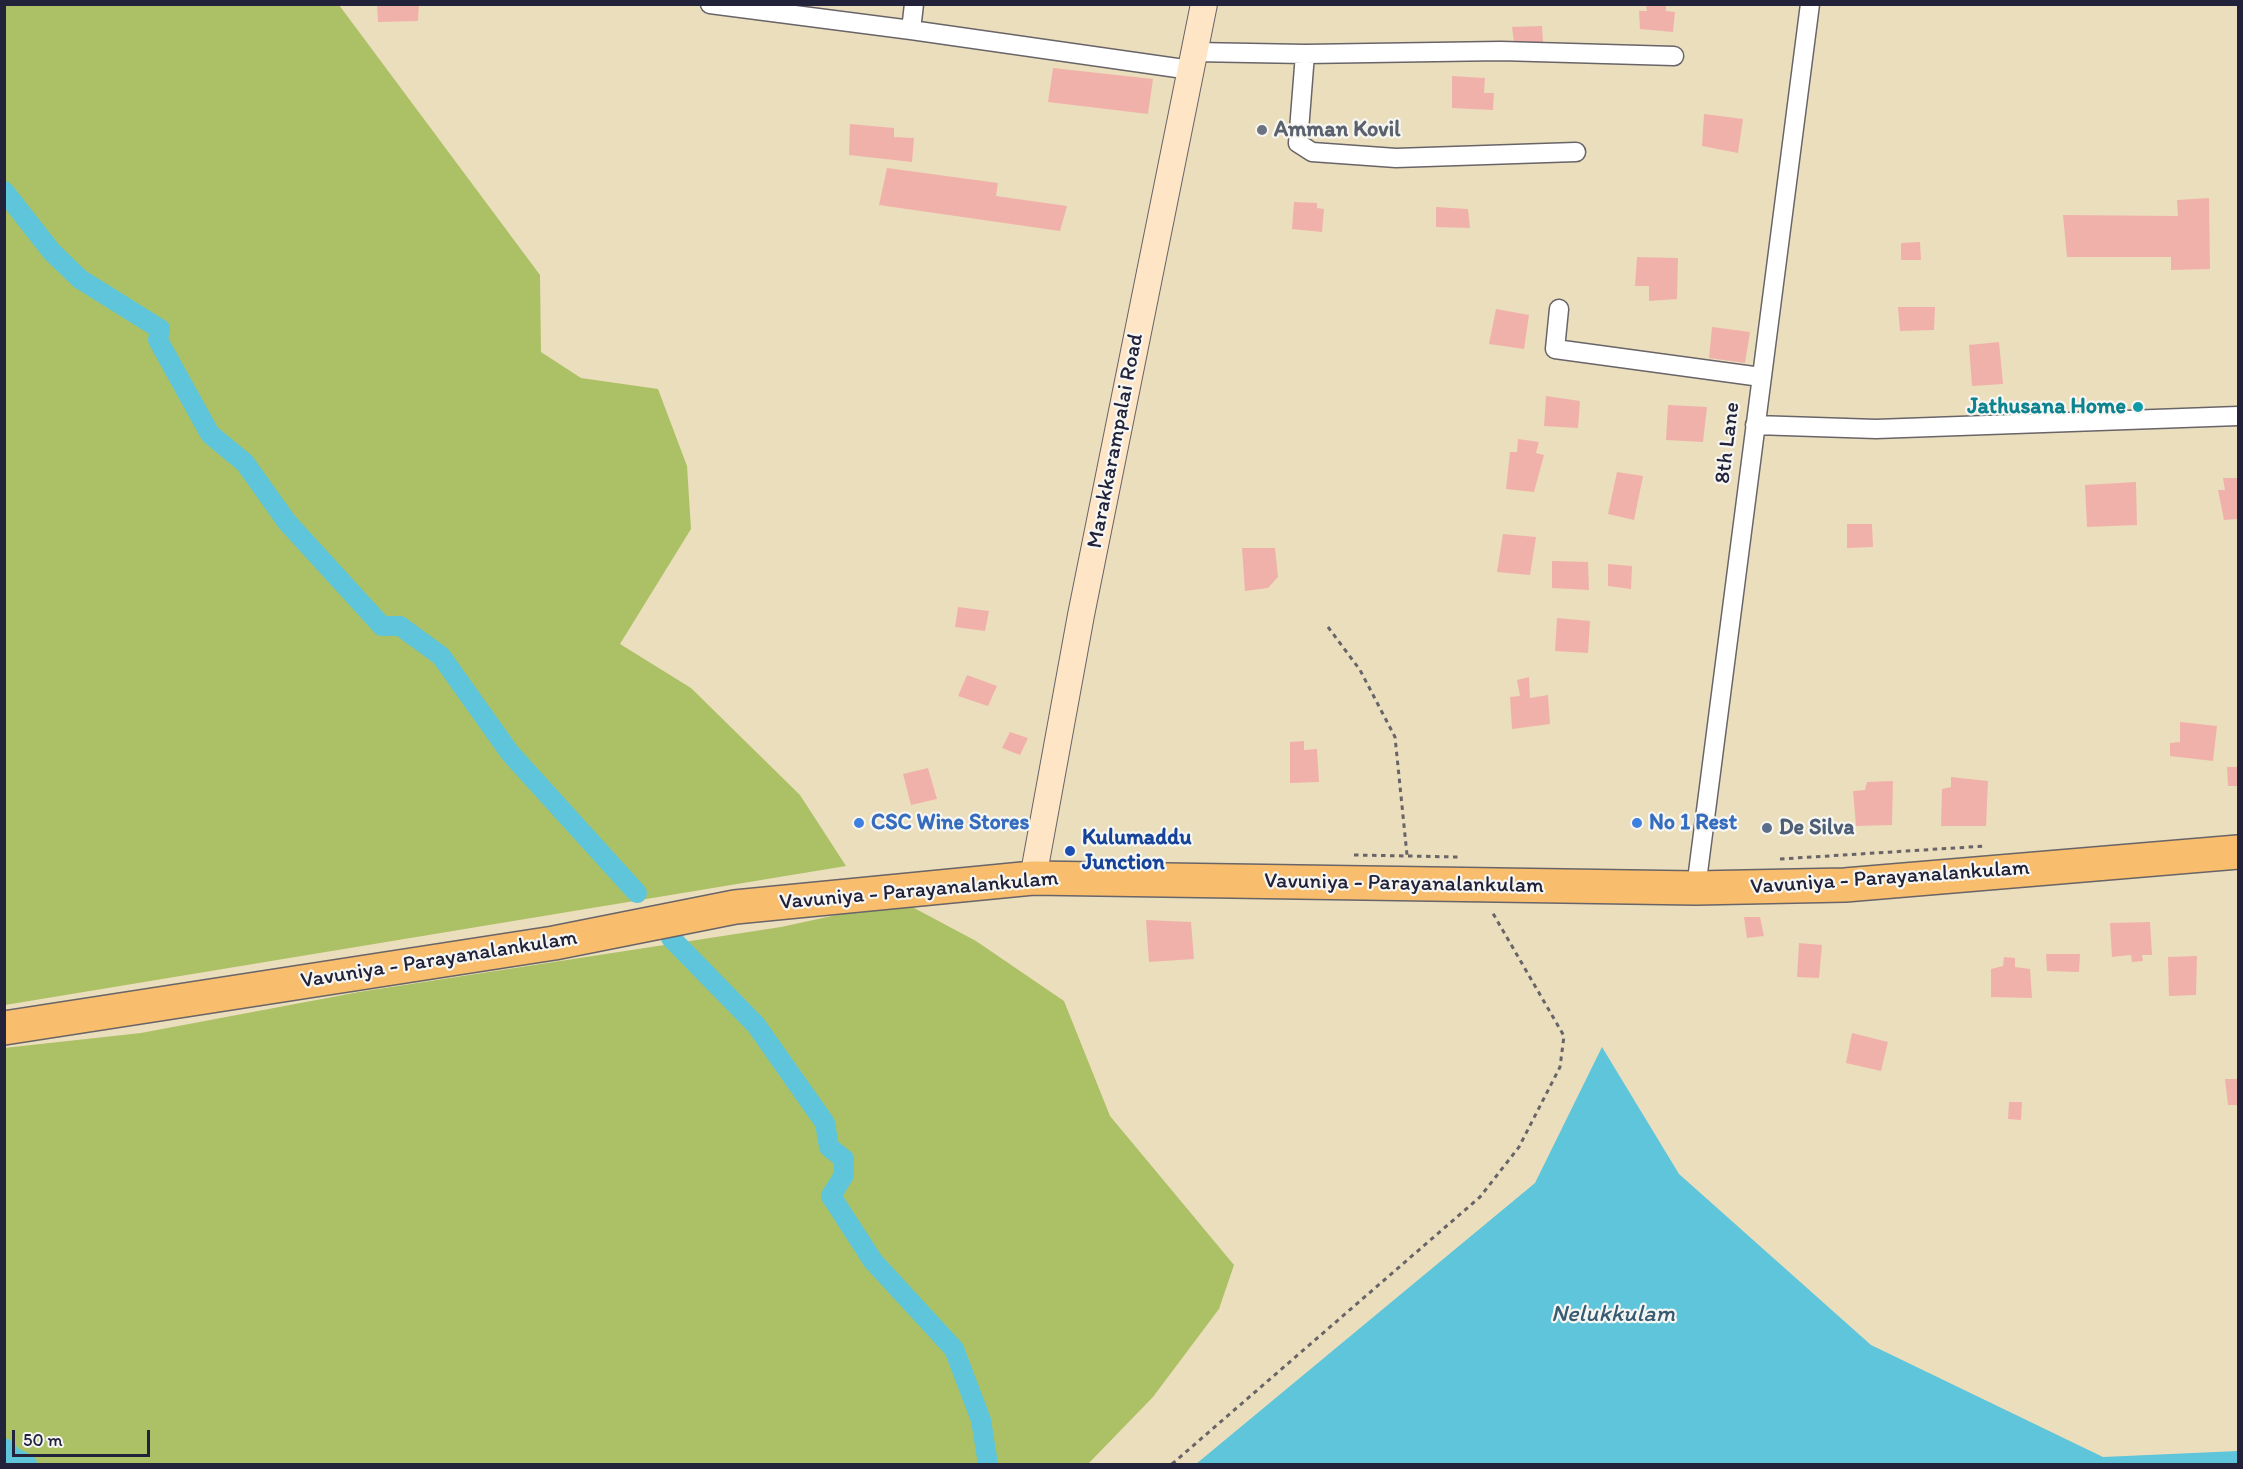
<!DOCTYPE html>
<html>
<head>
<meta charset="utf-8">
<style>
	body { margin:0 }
	#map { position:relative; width:2243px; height:1469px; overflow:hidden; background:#ebdebc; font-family:Itim,sans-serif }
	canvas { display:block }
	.frame { position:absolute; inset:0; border:6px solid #22223b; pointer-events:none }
	.scale { position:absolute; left:12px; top:1430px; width:138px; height:27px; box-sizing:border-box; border:3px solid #22223b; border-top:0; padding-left:8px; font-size:18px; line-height:21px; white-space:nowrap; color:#22223b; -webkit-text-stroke:4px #f6f6f2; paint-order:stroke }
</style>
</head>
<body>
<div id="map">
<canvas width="2243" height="1469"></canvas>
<div class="frame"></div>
<div class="scale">50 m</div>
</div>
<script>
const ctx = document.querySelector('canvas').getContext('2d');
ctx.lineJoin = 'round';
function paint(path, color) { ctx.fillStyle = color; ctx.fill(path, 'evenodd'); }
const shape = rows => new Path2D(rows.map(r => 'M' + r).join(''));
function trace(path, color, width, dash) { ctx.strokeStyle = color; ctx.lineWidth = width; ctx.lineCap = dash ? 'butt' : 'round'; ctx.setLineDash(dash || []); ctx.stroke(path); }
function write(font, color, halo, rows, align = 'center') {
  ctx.font = font + ' Itim,sans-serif'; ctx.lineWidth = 4.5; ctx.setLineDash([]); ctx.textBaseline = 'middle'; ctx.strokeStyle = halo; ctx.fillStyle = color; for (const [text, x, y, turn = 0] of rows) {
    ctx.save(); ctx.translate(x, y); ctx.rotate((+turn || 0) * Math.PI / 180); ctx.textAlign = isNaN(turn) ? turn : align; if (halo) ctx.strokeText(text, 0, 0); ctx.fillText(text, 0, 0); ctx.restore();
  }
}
paint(shape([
	[5,4,339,5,540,275,541,352,581,378,658,389,687,466,691,529,620,644,691,688,800,795,846,866,5,1005],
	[901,901,976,941,1064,1001,1110,1116,1234,1265,1219,1309,1153,1397,1088,1464,5,1464,4,1048,141,1033,359,992,781,927]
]), '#acc165');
paint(shape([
	[1602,1047,1679,1174,1871,1345,2103,1457,2238,1451,2238,1464,1196,1464,1535,1183]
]), '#5ec5db');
trace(shape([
	[4,191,52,252,80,279,160,329,158,340,210,434,245,463,287,522,382,626,400,626,441,656,510,753,637,893],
	[671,938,756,1025,825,1123,829,1147,844,1159,844,1175,831,1196,873,1261,954,1349,981,1420,988,1464],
	[4,1448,13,1457,27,1464]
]), '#5ec5db', 20);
paint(shape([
	[377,4,419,4,418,21,378,22],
	[1646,4,1666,4,1666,11,1675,12,1673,32,1640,29,1639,11,1647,11],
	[1542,26,1543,42,1514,42,1512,27],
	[1053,68,1153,79,1148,114,1048,102],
	[1452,76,1485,78,1484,93,1494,93,1493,110,1452,108],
	[1704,114,1743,119,1738,153,1702,146],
	[850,124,894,128,894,137,914,138,912,162,849,155],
	[887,168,998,183,996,196,1067,206,1060,231,879,205],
	[2209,198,2210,269,2171,270,2171,257,2067,257,2063,215,2178,216,2177,200],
	[1294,202,1317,203,1317,208,1324,209,1322,232,1292,229],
	[1436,207,1468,209,1470,228,1436,227],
	[1920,242,1921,260,1901,260,1901,243],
	[1637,257,1678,258,1677,299,1649,301,1649,286,1635,286],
	[1898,307,1935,307,1934,330,1900,331],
	[1496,309,1529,315,1524,349,1489,344],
	[1712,327,1750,332,1745,363,1709,358],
	[1999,342,2003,384,1972,386,1969,345],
	[1546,396,1580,401,1578,428,1544,426],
	[1668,405,1707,407,1703,442,1666,440],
	[1518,439,1539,442,1536,453,1544,455,1534,492,1506,489,1510,452,1517,452],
	[1617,472,1643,476,1634,520,1608,514],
	[2223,478,2238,478,2238,519,2224,520,2218,490,2225,490],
	[2136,482,2137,525,2087,527,2085,485],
	[1847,524,1872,524,1873,547,1847,548],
	[1503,534,1536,537,1530,575,1497,572],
	[1242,548,1275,548,1278,577,1268,588,1245,591],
	[1552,561,1588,562,1589,590,1552,588],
	[1608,564,1632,566,1631,589,1608,586],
	[958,607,989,611,985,631,955,627],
	[1557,618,1590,621,1588,653,1555,651],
	[967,675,997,686,988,706,958,696],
	[1529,677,1530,698,1548,695,1550,724,1512,729,1510,697,1520,696,1517,680],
	[2180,722,2217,726,2213,761,2170,756,2170,743,2180,742],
	[1010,732,1028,738,1020,755,1002,748],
	[1304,741,1304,750,1317,749,1319,782,1290,783,1290,742],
	[2227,767,2238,767,2238,786,2228,786],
	[928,768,937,799,911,805,903,774],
	[1951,777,1988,781,1986,826,1941,826,1942,789,1951,787],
	[1893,781,1892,825,1856,826,1853,791,1865,790,1867,782],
	[1744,917,1760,917,1764,936,1747,938],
	[1146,920,1191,922,1194,959,1149,962],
	[2150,922,2152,955,2142,955,2143,961,2132,962,2131,955,2112,957,2110,923],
	[1799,943,1822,945,1819,978,1797,977],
	[2046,954,2080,954,2079,972,2047,971],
	[2197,956,2196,995,2169,996,2168,957],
	[2004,957,2015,958,2015,967,2030,969,2032,998,1991,997,1991,969,2003,966],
	[1852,1033,1888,1042,1881,1071,1846,1063],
	[2225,1079,2238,1079,2238,1105,2228,1105],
	[2009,1102,2022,1102,2021,1120,2008,1119]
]), '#f1b1ab');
const street = shape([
	[710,4,911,30,1191,70],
	[911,30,914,4],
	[1194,52,1305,54,1501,51,1674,56],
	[1305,54,1298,143,1312,152,1396,158,1576,152],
	[1559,309,1555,349,1761,377],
	[1755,425,1876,429,2238,416],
	[1696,888,1810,4]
]);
const secondary = shape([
	[1033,878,1081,615,1204,4]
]);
const highway = shape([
	[4,1028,554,943,735,907,1033,878,1696,888,1845,885,2238,852]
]);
trace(street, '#686468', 21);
trace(secondary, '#686468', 28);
trace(highway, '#686468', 36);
trace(shape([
	[1328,627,1360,670,1395,737,1407,855],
	[1354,855,1459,857],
	[1780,859,1986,846],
	[1172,1464,1480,1197,1519,1147,1560,1067,1564,1036,1491,910]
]), '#686468', 3, [4.5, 4.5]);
trace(street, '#fff', 18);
trace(secondary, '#fde5c5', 26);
trace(highway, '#f9be6d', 33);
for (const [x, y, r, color] of [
	[1262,130,6,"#6b7280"],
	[2138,407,6,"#0f9aa8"],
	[859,823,6,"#3f7fe0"],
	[1637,823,6,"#3f7fe0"],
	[1767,828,6,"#5c6f8a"],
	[1070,851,6,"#1a4fb4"]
]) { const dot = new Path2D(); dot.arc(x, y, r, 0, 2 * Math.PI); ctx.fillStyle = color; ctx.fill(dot); trace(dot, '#f6f6f2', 2); }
write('bold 22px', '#5b616d', '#f6f6f2', [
	["Amman Kovil",1274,130]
], 'left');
write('bold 22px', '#0d838f', '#f6f6f2', [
	["Jathusana Home",2126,407]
], 'right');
write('22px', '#22223b', '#f6f6f2', [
	["Marakkarampalai Road",1116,441,-79],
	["8th Lane",1728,443,-83],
	["Vavuniya - Parayanalankulam",1890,878,-4],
	["Vavuniya - Parayanalankulam",1404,884,1],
	["Vavuniya - Parayanalankulam",919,891,-5],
	["Vavuniya - Parayanalankulam",439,960,-9]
]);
write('bold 22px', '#366cbe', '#f6f6f2', [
	["CSC Wine Stores",871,823],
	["No 1 Rest",1649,823]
], 'left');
write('bold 22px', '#4e5e75', '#f6f6f2', [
	["De Silva",1779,828]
], 'left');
write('bold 22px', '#164399', '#f6f6f2', [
	["Kulumaddu",1082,838],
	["Junction",1082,863]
], 'left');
write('italic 24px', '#375b73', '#f6f6f2', [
	["Nelukkulam",1613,1315]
]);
</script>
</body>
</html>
